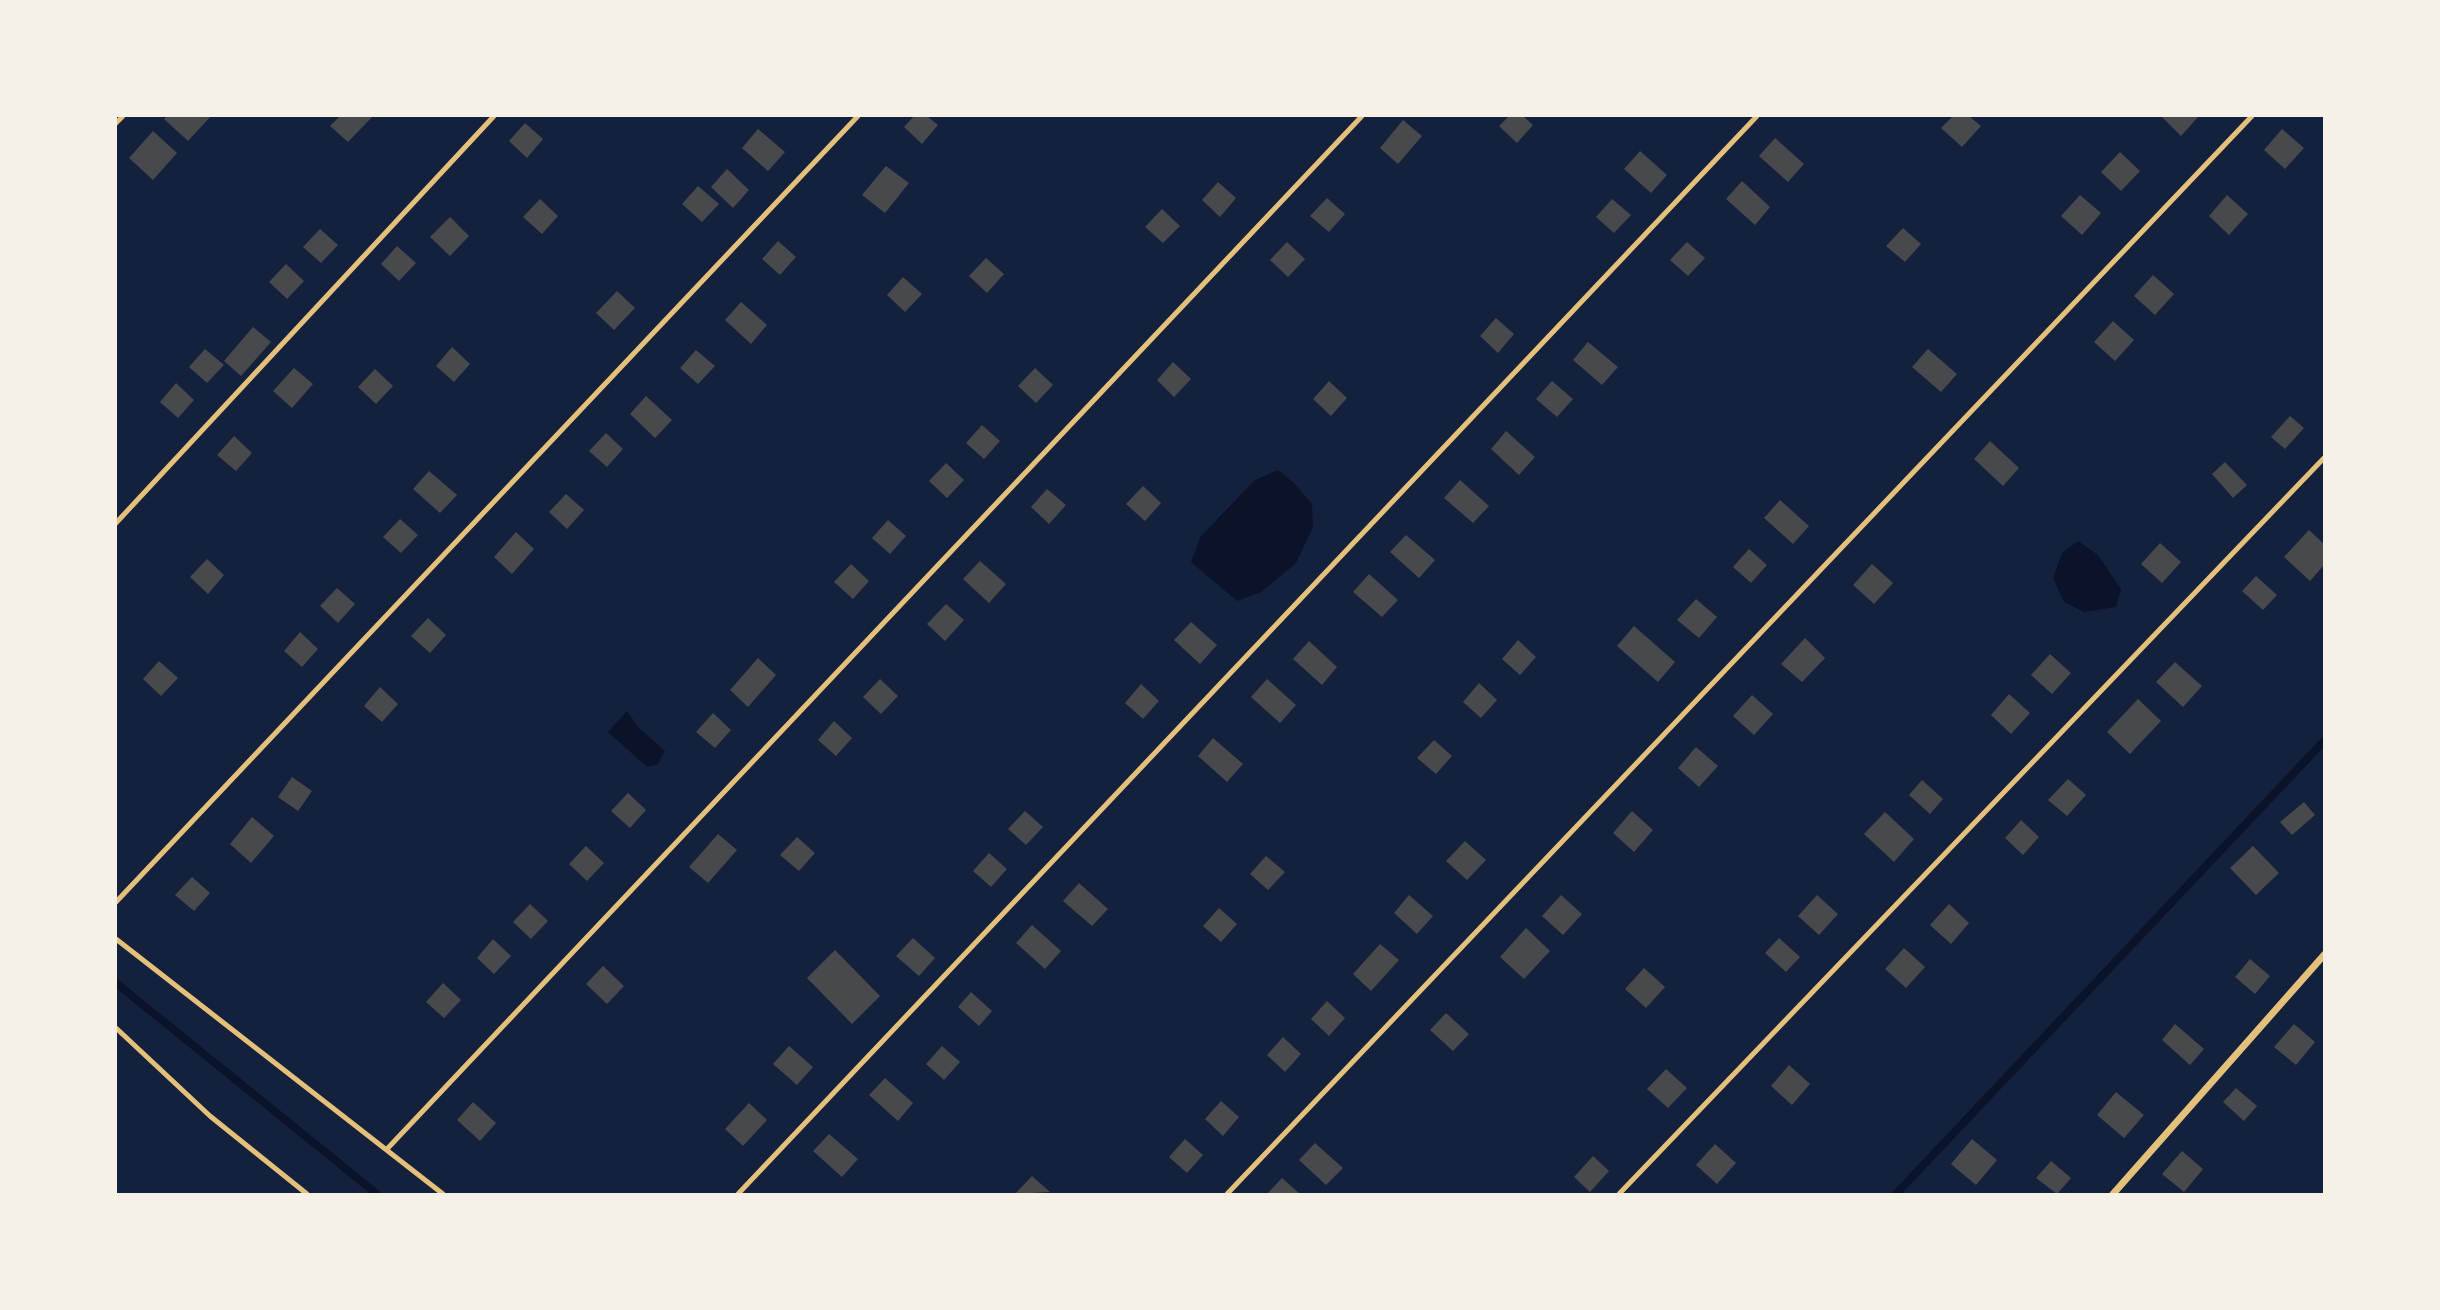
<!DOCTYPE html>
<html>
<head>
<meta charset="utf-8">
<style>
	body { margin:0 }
	#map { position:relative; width:2440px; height:1310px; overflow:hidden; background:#14213d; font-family:Inter,sans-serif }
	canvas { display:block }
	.frame { position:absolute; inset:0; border:117px solid #f6f1e7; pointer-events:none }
</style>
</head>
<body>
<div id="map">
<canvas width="2440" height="1310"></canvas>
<div class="frame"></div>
</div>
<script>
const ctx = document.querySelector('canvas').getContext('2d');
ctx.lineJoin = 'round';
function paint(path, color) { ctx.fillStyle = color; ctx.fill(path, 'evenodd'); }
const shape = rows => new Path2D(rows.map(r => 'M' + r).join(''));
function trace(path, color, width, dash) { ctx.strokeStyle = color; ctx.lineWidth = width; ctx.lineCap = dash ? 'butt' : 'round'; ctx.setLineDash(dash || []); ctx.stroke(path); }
paint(shape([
	[1278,470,1295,484,1312,504,1313,527,1296,563,1261,592,1237,601,1191,562,1201,536,1255,480],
	[2078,541,2098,555,2121,589,2116,607,2084,612,2064,602,2053,578,2062,553],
	[627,711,639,728,665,751,658,764,647,767,608,732]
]), '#0b132b');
trace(shape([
	[116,983,377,1194],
	[1896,1194,2324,741]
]), '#0b132b', 8);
paint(shape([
	[167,116,211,116,188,141,164,119],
	[340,116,373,116,348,142,330,126],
	[914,116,927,116,938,125,922,144,904,127],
	[1509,116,1523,116,1533,125,1517,143,1499,126],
	[1953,116,1969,116,1981,126,1962,147,1941,128],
	[2161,116,2199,116,2181,136],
	[1403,120,1422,136,1398,164,1380,148],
	[525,123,543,139,527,158,509,141],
	[758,129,785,152,768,171,742,148],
	[2282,129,2304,148,2285,169,2264,150],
	[153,131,177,153,153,180,129,158],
	[1775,138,1804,164,1788,182,1759,156],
	[1640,151,1667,175,1651,193,1624,169],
	[2120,152,2140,171,2121,191,2101,172],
	[886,166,909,183,885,213,862,195],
	[727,169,749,190,733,208,711,187],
	[1742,181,1770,207,1755,225,1726,199],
	[1218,182,1236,198,1220,217,1202,200],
	[698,186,719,204,702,222,682,204],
	[2080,195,2101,213,2082,235,2061,216],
	[2227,195,2248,214,2229,235,2209,216],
	[1327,198,1345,214,1329,232,1310,216],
	[540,199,558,216,542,234,523,217],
	[1612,199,1631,215,1614,233,1596,217],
	[1162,209,1180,226,1163,243,1145,227],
	[450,217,469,236,450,256,430,237],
	[1903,228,1921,244,1905,262,1886,246],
	[320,229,338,245,321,263,303,247],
	[778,241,796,257,780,275,762,259],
	[1287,242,1305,259,1288,277,1270,260],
	[1687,242,1705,258,1688,276,1670,260],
	[397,246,416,263,399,281,381,264],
	[986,258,1004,274,987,293,969,276],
	[286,264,304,281,287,299,269,282],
	[2153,275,2174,294,2155,315,2134,296],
	[903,277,922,294,905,312,887,295],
	[617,291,635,308,614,330,596,313],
	[741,302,767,325,751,344,725,320],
	[1496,318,1514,334,1498,353,1480,336],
	[2113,321,2134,340,2115,361,2094,342],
	[253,327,271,342,241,376,224,361],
	[1588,342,1618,367,1602,385,1573,360],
	[452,347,470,364,454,382,436,366],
	[205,349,224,365,207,383,189,367],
	[1928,349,1957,374,1941,392,1912,367],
	[696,350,715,366,698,384,680,368],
	[1173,362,1191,379,1174,397,1157,380],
	[294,368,313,384,292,408,273,391],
	[1035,368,1053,385,1036,403,1018,386],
	[375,369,393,386,376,404,358,387],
	[1329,381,1347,398,1331,416,1313,399],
	[1552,381,1573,399,1557,417,1536,399],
	[176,383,194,400,178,418,160,402],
	[646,396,672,420,655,438,630,414],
	[2290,416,2304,428,2285,449,2271,437],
	[982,425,1000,441,984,459,966,443],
	[1506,431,1535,457,1519,475,1491,449],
	[606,433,623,449,607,467,589,451],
	[234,436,252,453,236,471,217,455],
	[1990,441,2019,468,2003,486,1974,459],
	[2225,462,2247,485,2233,498,2212,474],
	[946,463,964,480,947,498,929,481],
	[429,471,457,495,440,513,413,489],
	[1460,480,1489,506,1473,523,1444,498],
	[1143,486,1161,503,1145,521,1126,504],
	[1047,489,1066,505,1049,524,1031,507],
	[566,494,584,510,567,529,549,512],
	[1780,500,1809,526,1793,544,1764,518],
	[400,519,418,535,401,553,383,537],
	[888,520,906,536,890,554,872,538],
	[2309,530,2324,544,2324,565,2310,581,2284,557],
	[516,532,534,549,512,574,494,557],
	[1406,535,1435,560,1419,578,1390,552],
	[2160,543,2181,562,2162,583,2141,564],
	[1749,549,1767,565,1751,583,1733,567],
	[207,559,224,575,208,594,190,577],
	[980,561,1006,584,989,603,963,579],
	[851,564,869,581,853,599,834,582],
	[1872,564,1893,583,1874,604,1853,585],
	[1369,574,1398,600,1382,617,1353,592],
	[2256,576,2277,595,2263,610,2242,591],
	[337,588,355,604,338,623,320,606],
	[1696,599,1717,617,1699,638,1677,620],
	[946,604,964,620,945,641,927,624],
	[428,618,446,635,430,653,411,636],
	[1191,622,1217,645,1200,664,1174,640],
	[1634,626,1675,662,1658,682,1617,646],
	[300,632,318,649,302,667,284,651],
	[1805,638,1825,658,1802,682,1781,664],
	[1518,640,1536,657,1520,675,1502,659],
	[1309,641,1337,667,1322,685,1293,659],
	[2050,654,2071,673,2052,694,2031,675],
	[758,658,776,675,748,707,730,690],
	[159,661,178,678,161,696,143,679],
	[2175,662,2202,686,2183,707,2156,682],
	[880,679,898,696,881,714,863,697],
	[1267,679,1296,705,1280,723,1251,697],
	[1479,683,1497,700,1481,718,1463,702],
	[1141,684,1159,701,1143,719,1125,703],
	[380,687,398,704,382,722,364,706],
	[2009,694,2030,713,2011,734,1991,715],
	[1752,695,1773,714,1754,735,1733,716],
	[2138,699,2161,721,2130,754,2107,732],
	[713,713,731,730,715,748,696,732],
	[834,721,852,738,836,756,818,740],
	[1213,738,1243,764,1227,782,1198,756],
	[1434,740,1452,756,1436,774,1417,758],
	[1696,747,1718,766,1699,787,1678,768],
	[292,777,312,791,298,811,278,797],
	[2068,779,2086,795,2067,816,2048,800],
	[1922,780,1943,799,1930,814,1909,795],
	[628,793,646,810,630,828,611,811],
	[2304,802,2315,815,2292,835,2280,822],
	[1025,811,1043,827,1026,845,1008,829],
	[1632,811,1653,830,1634,852,1613,833],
	[1885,812,1914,839,1894,862,1864,834],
	[252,817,274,836,251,863,230,844],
	[2021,820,2039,837,2023,855,2005,838],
	[718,834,737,850,708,883,689,867],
	[797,837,815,853,799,871,780,855],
	[1465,841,1486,860,1467,880,1446,861],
	[586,846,604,863,587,881,569,864],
	[2253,846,2279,873,2256,895,2230,868],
	[989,853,1007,869,991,887,973,871],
	[1266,856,1285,872,1268,890,1250,874],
	[192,877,210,893,194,911,175,895],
	[1079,883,1108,909,1092,926,1063,901],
	[1409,895,1433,916,1417,934,1394,913],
	[1561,895,1582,914,1563,935,1542,916],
	[1817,895,1838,914,1819,935,1798,916],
	[530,904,548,921,531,939,513,922],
	[1949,904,1969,923,1951,944,1930,925],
	[1219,908,1237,924,1221,942,1203,926],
	[1032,925,1061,951,1045,969,1016,943],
	[1526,928,1550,951,1524,979,1500,957],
	[913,938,935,958,919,976,896,956],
	[1779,938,1800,957,1786,972,1765,953],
	[493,939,511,956,494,974,477,958],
	[1380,944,1399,960,1371,991,1353,974],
	[1904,948,1925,967,1906,988,1885,969],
	[835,950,880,996,852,1024,807,978],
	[2250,959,2270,976,2255,994,2235,977],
	[603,966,624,986,607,1004,586,984],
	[1644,968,1665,987,1646,1008,1625,989],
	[443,983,461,1000,444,1018,426,1002],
	[971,992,992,1011,979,1026,958,1007],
	[1327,1001,1345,1018,1329,1036,1311,1019],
	[1446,1013,1469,1034,1453,1051,1430,1030],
	[2175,1024,2204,1049,2190,1065,2162,1040],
	[2294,1024,2315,1042,2296,1065,2274,1047],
	[1283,1037,1301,1054,1285,1072,1267,1055],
	[789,1046,813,1067,797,1085,773,1064],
	[942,1046,960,1062,944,1080,926,1064],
	[1789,1065,1810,1084,1792,1105,1771,1086],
	[1666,1069,1687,1088,1668,1108,1647,1089],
	[885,1078,913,1103,898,1121,869,1095],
	[2236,1088,2257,1106,2244,1121,2223,1102],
	[2116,1092,2144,1115,2124,1138,2097,1115],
	[1221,1101,1239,1117,1223,1136,1205,1119],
	[473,1102,496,1123,480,1141,457,1120],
	[749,1103,767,1120,743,1146,725,1129],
	[829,1134,858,1159,842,1177,813,1151],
	[1185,1139,1203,1155,1187,1173,1169,1157],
	[1972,1139,1997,1160,1976,1185,1951,1164],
	[1315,1143,1343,1168,1326,1185,1299,1160],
	[1715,1144,1736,1163,1717,1184,1696,1165],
	[2182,1151,2203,1169,2184,1192,2162,1174],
	[1593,1156,1609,1171,1590,1192,1574,1177],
	[2051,1161,2071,1178,2057,1194,2036,1178],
	[1032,1176,1050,1192,1015,1194],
	[1282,1178,1300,1194,1267,1194]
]), '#48494c');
trace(shape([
	[116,123,123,116],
	[116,523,494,116],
	[116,902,858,116],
	[116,939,443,1194],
	[116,1028,210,1116,307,1194],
	[387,1149,1362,116],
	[738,1194,1757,116],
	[1227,1194,2252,116],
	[1619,1194,2324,458]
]), '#e5c07b', 5);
trace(shape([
	[2113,1194,2324,955]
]), '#e5c07b', 7);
</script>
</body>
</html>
